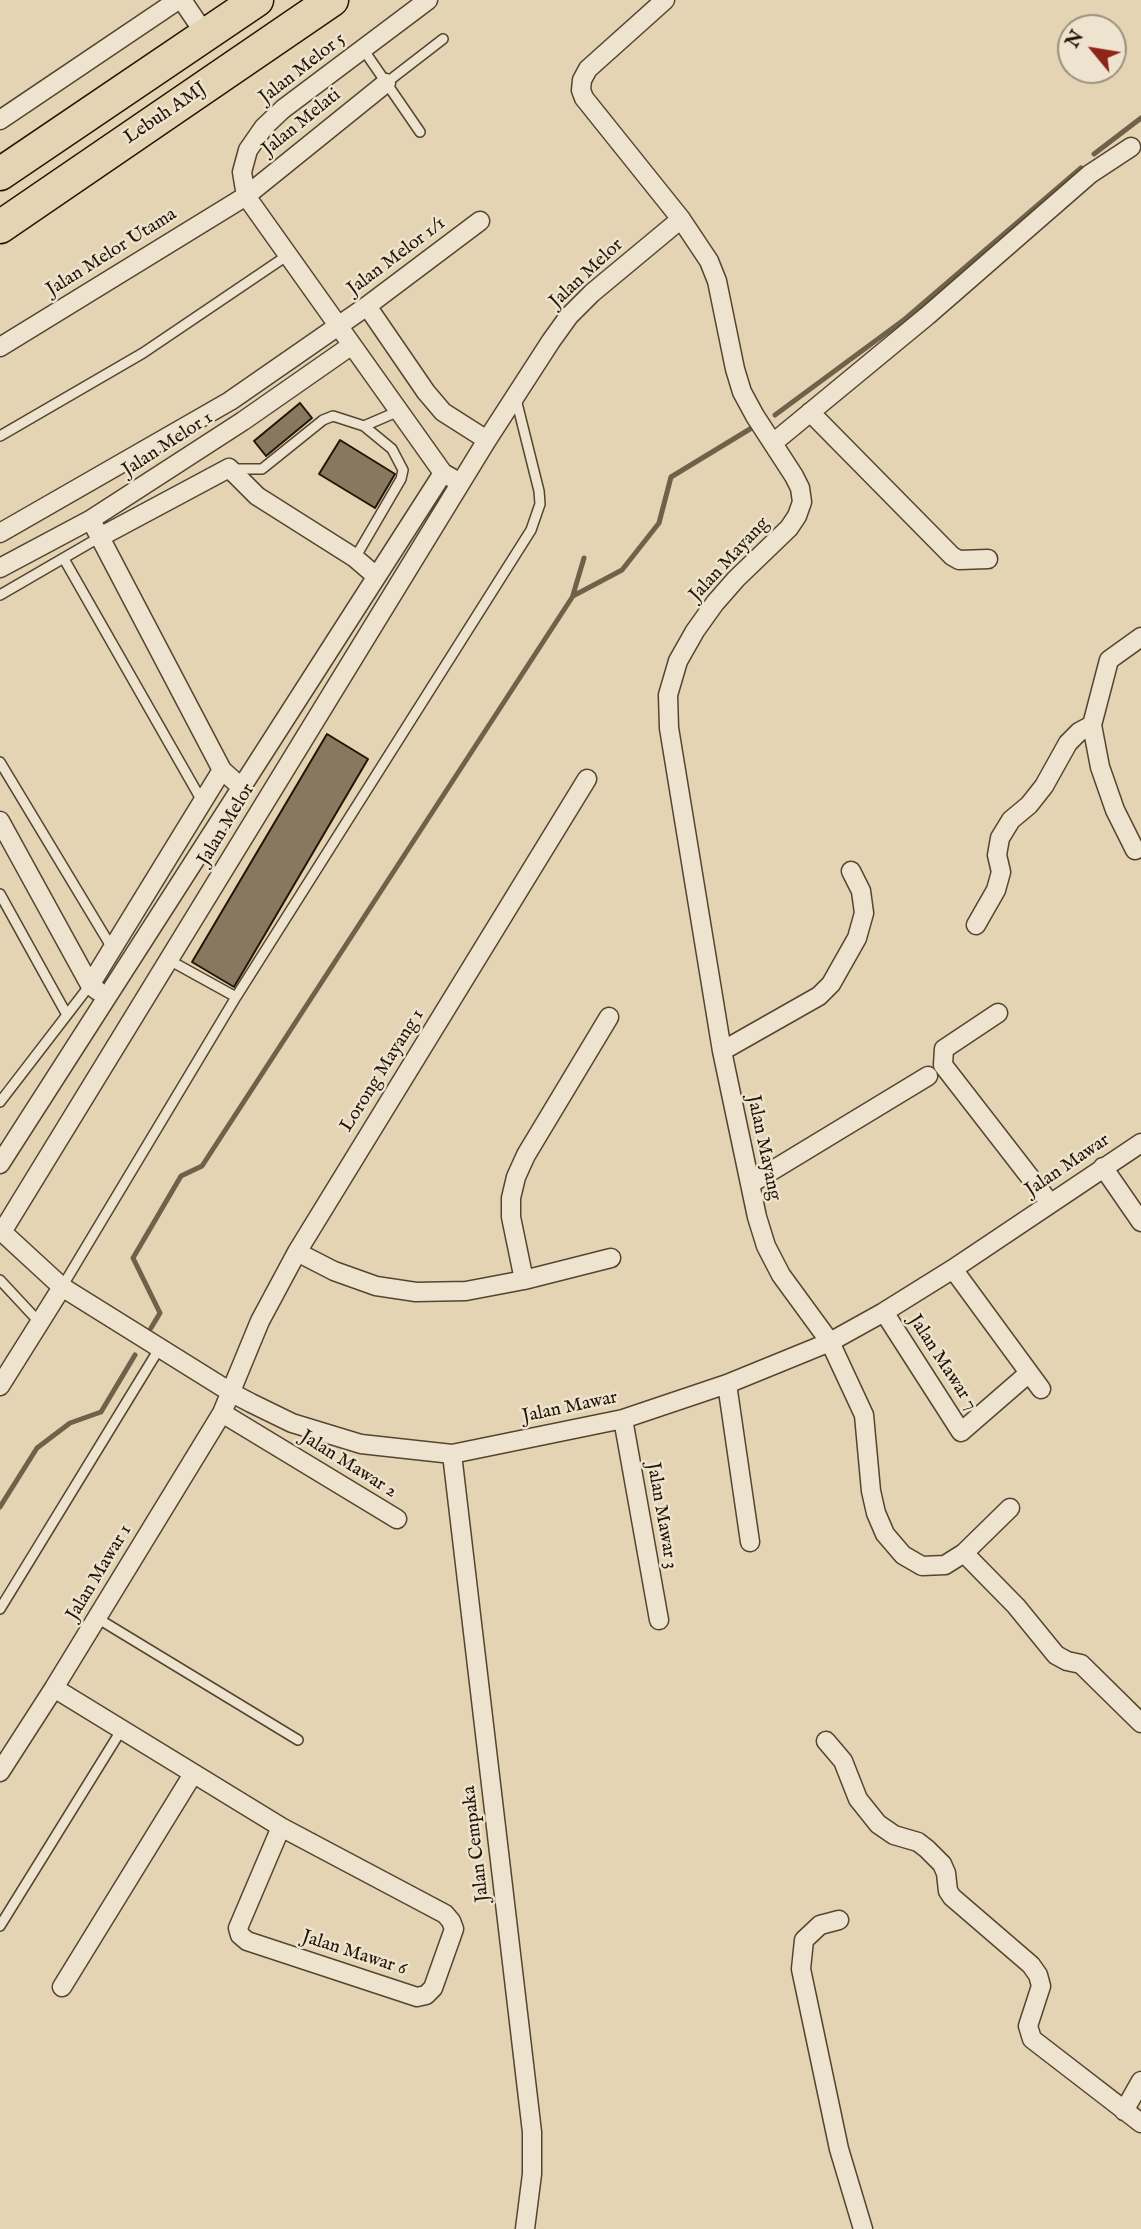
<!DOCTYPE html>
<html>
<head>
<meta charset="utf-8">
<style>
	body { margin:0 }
	#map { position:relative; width:1141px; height:2229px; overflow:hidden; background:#e5d4b3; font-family:"IM FELL English",serif }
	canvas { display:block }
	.north { position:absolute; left:1057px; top:14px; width:70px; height:70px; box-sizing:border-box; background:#eee3ce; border:2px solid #9d917e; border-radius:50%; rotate:300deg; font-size:19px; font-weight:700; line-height:28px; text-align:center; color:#231505 }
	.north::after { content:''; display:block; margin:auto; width:24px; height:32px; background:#8f2418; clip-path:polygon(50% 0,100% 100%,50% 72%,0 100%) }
</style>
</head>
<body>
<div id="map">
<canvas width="1141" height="2229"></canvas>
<div class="north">N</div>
</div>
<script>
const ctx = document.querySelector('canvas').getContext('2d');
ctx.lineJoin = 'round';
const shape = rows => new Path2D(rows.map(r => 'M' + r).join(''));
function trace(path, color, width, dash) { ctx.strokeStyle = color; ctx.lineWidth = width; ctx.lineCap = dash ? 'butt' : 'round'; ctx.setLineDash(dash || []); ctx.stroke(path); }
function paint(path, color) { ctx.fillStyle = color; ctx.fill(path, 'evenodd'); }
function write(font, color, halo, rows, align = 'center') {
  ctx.font = font + ' "IM FELL English",serif'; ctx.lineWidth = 5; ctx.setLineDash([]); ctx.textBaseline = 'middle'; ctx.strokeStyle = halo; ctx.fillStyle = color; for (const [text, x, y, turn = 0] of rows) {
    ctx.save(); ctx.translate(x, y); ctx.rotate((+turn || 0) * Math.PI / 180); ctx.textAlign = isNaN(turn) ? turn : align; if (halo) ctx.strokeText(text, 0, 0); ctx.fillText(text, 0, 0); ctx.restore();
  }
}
trace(shape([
	[1094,154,1141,118],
	[775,415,905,319,1081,168],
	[573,595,584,558],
	[151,1328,160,1313,133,1258,181,1176,202,1166,573,596,622,570,659,523,671,477,750,429],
	[0,1507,37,1448,70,1423,101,1412,135,1355]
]), '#70614a', 5);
const building = shape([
	[300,403,312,418,266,456,254,441,300,403],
	[340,440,395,474,375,508,319,474,340,440],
	[327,734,368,759,234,987,192,962,327,734]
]);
paint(building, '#88785f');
trace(building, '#231505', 2);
const lane = shape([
	[363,49,420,132],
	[386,83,443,39],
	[364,426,399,411],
	[0,436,143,353,288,255],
	[235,469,262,469,323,420,333,416,364,426,392,449,403,470,401,479,355,558],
	[64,559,202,801],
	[0,595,100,537],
	[0,762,112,948],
	[0,894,67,1015],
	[169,960,236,997],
	[0,1102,90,985],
	[0,1280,40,1323],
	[62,1287,236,997,531,530,540,504,539,491,516,399],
	[0,1609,159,1349],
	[97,1618,298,1740],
	[0,1926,122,1729]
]);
const street = shape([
	[182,0,205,34],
	[428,0,283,109,264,127,248,150,242,172,246,196,443,473,452,478],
	[665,0,588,69,582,80,581,90,584,98,681,219,709,261,717,281,735,369,742,392,755,416,794,476,800,488,802,502,797,516,789,528,736,579,715,603,695,631,678,661,668,695,669,728,722,1051,757,1217,766,1246,781,1275,830,1342,864,1415,871,1491,876,1513,885,1534,903,1555,922,1566,945,1565,964,1553,1010,1508],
	[0,120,178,0],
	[367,306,426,392,443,412,487,440],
	[0,347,246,196,386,83],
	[810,412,952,556,959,560,988,559],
	[773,443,927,316,1090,174,1131,147],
	[94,526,222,770,241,787],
	[0,533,230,401,367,306,480,221],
	[100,537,229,468,257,496,355,558,376,576],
	[0,568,90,520,243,421,352,345],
	[0,821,90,985,98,991],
	[1135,850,1115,810,1100,767,1092,725,1109,660,1141,637],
	[976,925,996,890,1001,872,997,855,1000,838,1011,820,1029,805,1044,786,1068,743,1079,732,1092,725],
	[90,985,222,770],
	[998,1013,944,1049,943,1065,1050,1203],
	[722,1051,819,996,831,984,857,938,864,913,861,891,851,871],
	[0,1164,443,473],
	[1103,1167,1141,1222],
	[750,1184,928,1076],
	[0,1230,62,1287,232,1393,251,1403,292,1423,361,1444,452,1454,623,1419,727,1384,830,1342,884,1312,953,1269,1141,1143],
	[2,1232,487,440,551,341,569,316,592,293,681,219],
	[297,1252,334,1271,376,1286,416,1292,466,1291,524,1280,611,1258],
	[953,1269,1041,1389],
	[524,1280,511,1217,511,1198,516,1177,526,1155,609,1017],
	[884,1312,961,1432,1029,1373],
	[727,1384,750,1542],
	[0,1386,62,1287],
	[222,1413,397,1519],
	[623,1419,659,1620],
	[452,1454,532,2132,532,2174,525,2229],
	[964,1553,1016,1606,1056,1655,1067,1661,1081,1664,1141,1723],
	[54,1688,281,1827,445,1914,451,1921,454,1929,433,1988,426,1995,417,1997,247,1941,240,1935,238,1928,281,1827],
	[826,1741,843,1761,858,1799,878,1824,894,1835,918,1842,927,1849,942,1864,946,1873,948,1891,952,1897,1031,1965,1038,1975,1041,1986,1028,2026,1032,2039,1141,2123],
	[0,1772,54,1688,222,1413,260,1321,297,1252,587,779],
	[839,1920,820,1925,804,1940,801,1969,839,2149,863,2229],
	[62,1987,193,1774],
	[1124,2111,1141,2081]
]);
const highway = shape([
	[0,174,257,0],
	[0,227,332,0]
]);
trace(lane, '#544530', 12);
trace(street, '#544530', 21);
trace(highway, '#231505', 35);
trace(lane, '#eee3ce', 9);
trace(street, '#eee3ce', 18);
trace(highway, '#e5d4b3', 32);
write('19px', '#231505', '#eee3ce', [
	["Jalan Melor 5",303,69,-38],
	["Lebuh AMJ",166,114,-34],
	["Jalan Melati",302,123,-39],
	["Jalan Melor Utama",112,253,-32],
	["Jalan Melor 1/1",397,257,-37],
	["Jalan Melor",587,274,-43],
	["Jalan Melor 1",168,445,-33],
	["Jalan Mayang",730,560,-47],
	["Jalan Melor",227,825,-59],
	["Lorong Mayang 1",383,1071,-58],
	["Jalan Mayang",763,1148,78],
	["Jalan Mawar",1068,1166,-34],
	["Jalan Mawar 7",942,1363,57],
	["Jalan Mawar",570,1408,-12],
	["Jalan Mawar 2",348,1465,32],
	["Jalan Mawar 3",661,1516,80],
	["Jalan Mawar 1",100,1573,-59],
	["Jalan Cempaka",477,1844,-97],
	["Jalan Mawar 6",354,1954,18]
]);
</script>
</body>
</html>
